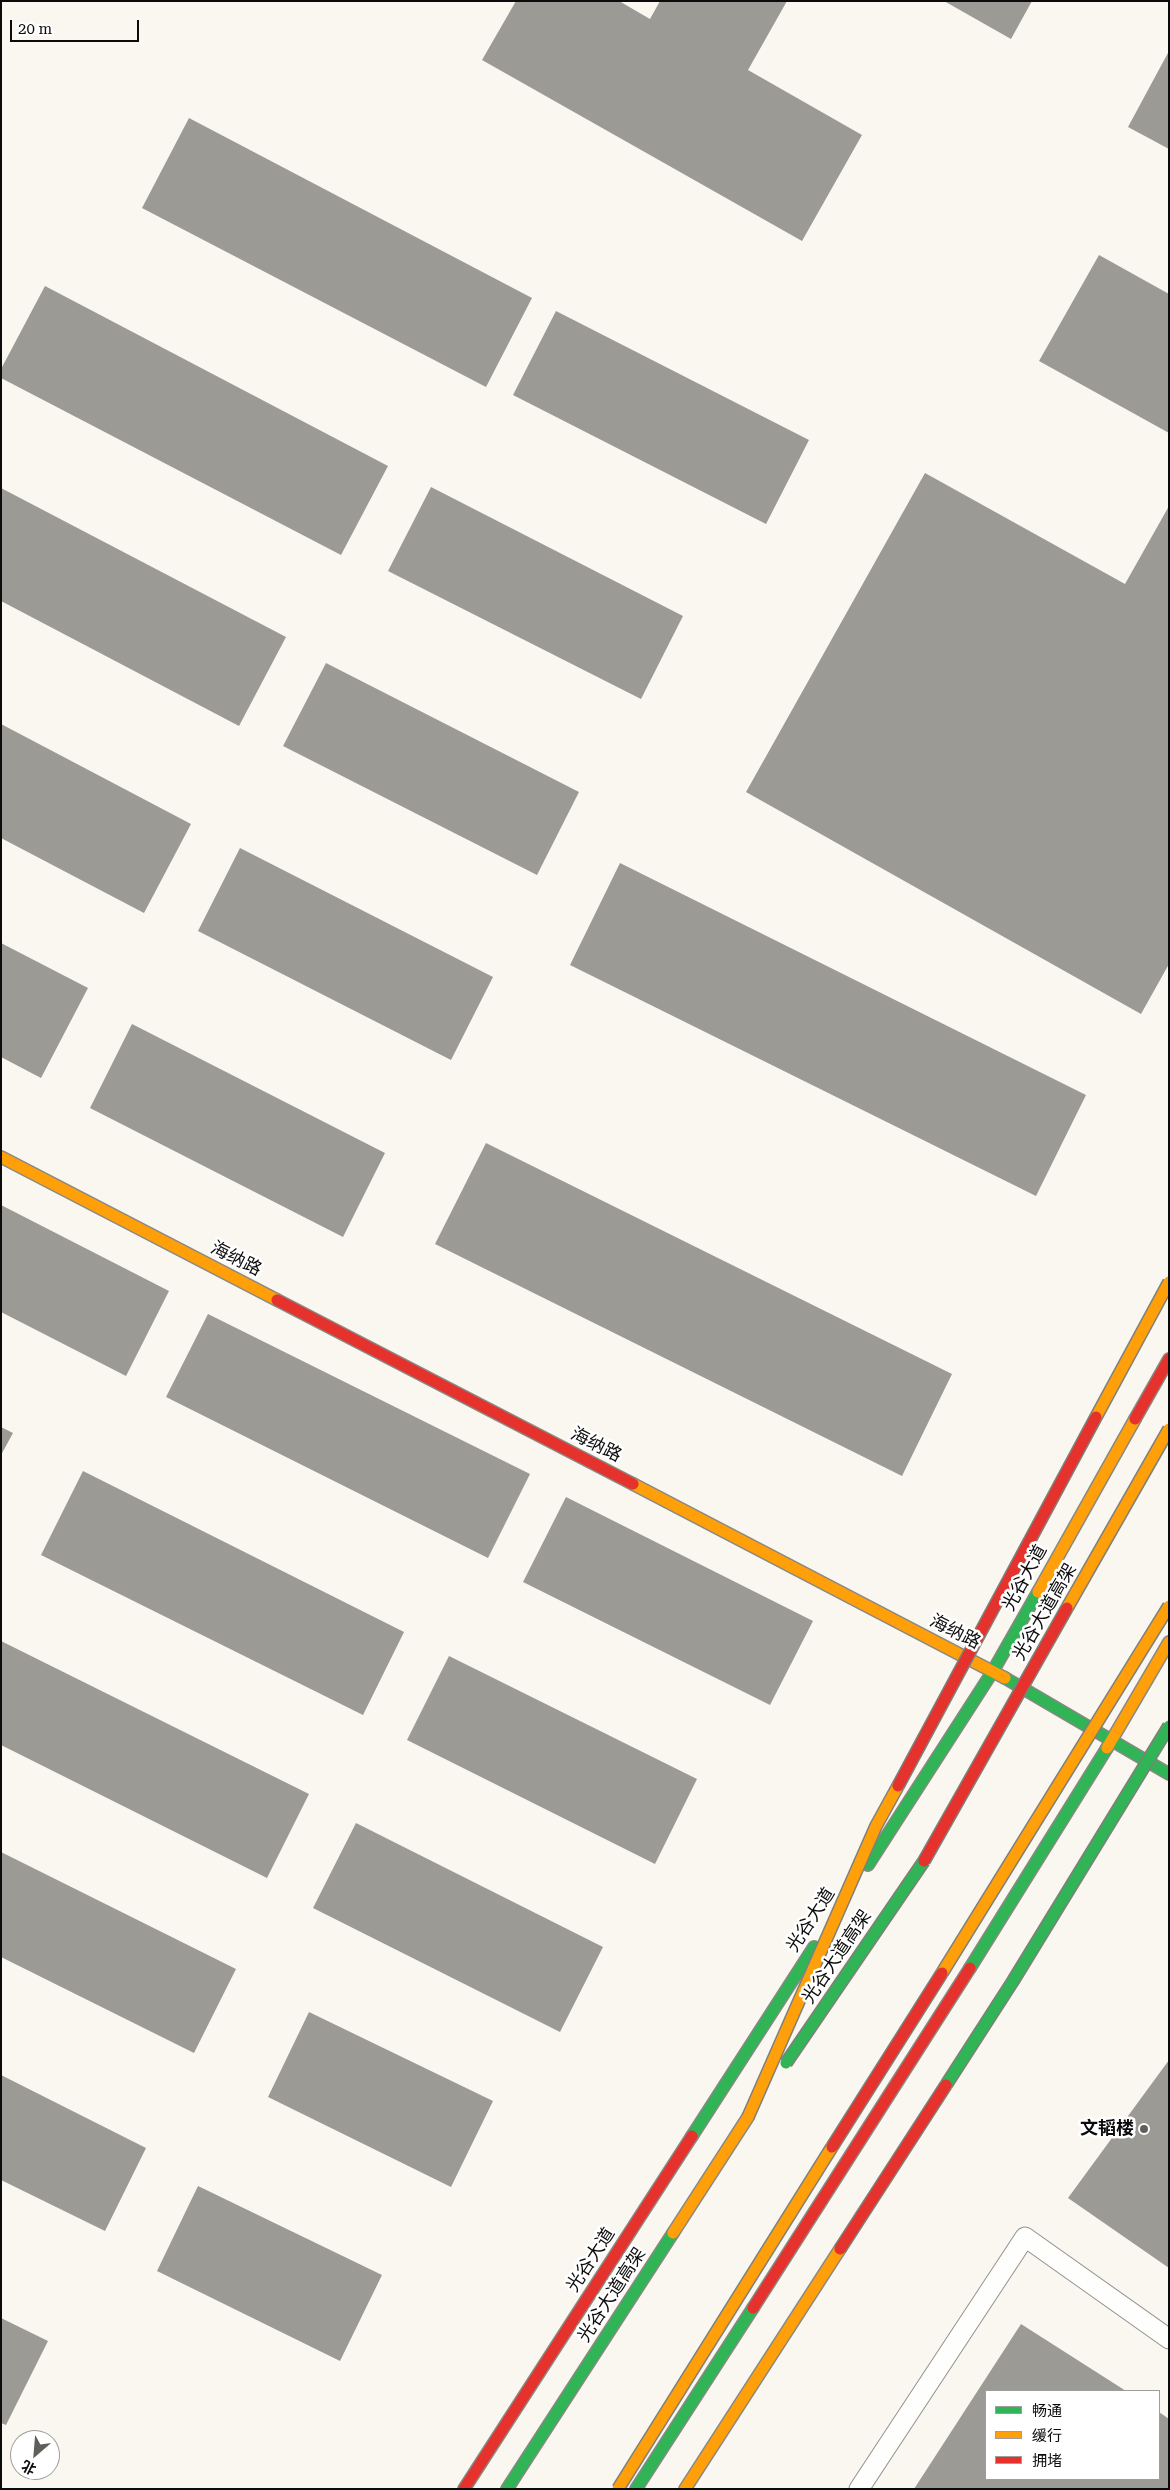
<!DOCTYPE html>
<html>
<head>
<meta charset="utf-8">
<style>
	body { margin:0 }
	#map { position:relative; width:1170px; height:2490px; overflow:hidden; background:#f9f7ef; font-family:"Roboto Serif","Noto Sans SC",serif }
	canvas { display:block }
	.frame { position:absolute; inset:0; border:2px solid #0b0b0b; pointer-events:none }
	.legend { position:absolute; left:985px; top:2390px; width:175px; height:90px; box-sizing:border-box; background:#fff; border:1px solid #9d9d9d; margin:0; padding:6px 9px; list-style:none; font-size:15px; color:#0b0b0b }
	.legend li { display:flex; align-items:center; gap:10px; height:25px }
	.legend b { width:25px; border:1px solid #9d9d9d }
	.north { position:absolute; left:10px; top:2430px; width:50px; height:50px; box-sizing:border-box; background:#fff; border:1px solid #9d9d9d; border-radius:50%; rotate:207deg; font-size:14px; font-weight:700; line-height:20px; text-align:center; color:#0b0b0b }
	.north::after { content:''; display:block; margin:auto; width:18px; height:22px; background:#5e5e5b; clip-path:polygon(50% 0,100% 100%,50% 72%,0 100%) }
	.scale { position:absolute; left:10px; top:20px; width:129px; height:22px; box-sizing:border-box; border:2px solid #0b0b0b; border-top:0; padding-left:6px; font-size:15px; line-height:18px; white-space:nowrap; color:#0b0b0b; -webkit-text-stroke:4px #fff; paint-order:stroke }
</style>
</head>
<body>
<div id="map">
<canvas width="1170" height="2490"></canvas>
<div class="frame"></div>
<ul class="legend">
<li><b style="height:6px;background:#30b455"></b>畅通</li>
<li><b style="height:6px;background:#ff9f0a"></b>缓行</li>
<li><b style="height:6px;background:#e5322d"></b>拥堵</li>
</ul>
<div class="north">北</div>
<div class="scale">20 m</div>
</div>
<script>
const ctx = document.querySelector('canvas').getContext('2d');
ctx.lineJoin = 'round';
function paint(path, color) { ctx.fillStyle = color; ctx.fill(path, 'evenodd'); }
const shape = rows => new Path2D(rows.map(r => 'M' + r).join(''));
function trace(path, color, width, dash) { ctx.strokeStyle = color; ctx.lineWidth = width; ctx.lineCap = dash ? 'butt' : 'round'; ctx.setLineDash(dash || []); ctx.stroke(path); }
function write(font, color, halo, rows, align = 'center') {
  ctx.font = font + ' "Roboto Serif","Noto Sans SC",serif'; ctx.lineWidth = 5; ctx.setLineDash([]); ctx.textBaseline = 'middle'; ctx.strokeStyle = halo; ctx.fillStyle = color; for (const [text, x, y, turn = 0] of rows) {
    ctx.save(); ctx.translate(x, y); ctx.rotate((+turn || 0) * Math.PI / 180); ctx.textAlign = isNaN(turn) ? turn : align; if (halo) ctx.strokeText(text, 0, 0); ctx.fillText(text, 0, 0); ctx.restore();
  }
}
paint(shape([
	[516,1,619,1,650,19,660,1,787,1,748,70,862,135,802,241,482,60],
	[944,1,1032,1,1011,39],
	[1169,51,1169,149,1128,127],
	[189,118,532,298,486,387,142,208],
	[1099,255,1169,294,1169,433,1039,361],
	[45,286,388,466,341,555,1,378,1,369],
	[556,311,809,440,766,524,513,395],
	[925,473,1125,584,1169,506,1169,964,1141,1014,746,792],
	[431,487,683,616,641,699,388,571],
	[1,488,286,637,239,726,1,601],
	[326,663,579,792,537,875,283,746],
	[1,724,191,824,144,913,1,838],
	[240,848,493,977,451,1060,198,931],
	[620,863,1086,1095,1036,1196,570,965],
	[1,943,88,988,41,1078,1,1057],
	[132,1024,385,1153,343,1237,90,1108],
	[486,1143,952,1374,902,1476,435,1244],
	[1,1205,169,1291,126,1376,1,1312],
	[208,1314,530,1474,488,1558,166,1397],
	[1,1427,13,1433,1,1455],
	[83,1471,404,1632,363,1715,41,1555],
	[566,1497,813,1621,770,1705,523,1582],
	[1,1641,309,1794,267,1878,1,1745],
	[449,1656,697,1779,655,1864,407,1740],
	[356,1823,603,1947,560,2032,313,1908],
	[1,1852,236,1969,194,2053,1,1957],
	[309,2012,493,2101,451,2187,268,2097],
	[1169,2060,1169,2268,1068,2198],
	[1,2075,146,2148,105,2231,1,2180],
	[198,2186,382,2275,340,2361,157,2271],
	[1,2318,48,2341,6,2425,1,2423],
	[1021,2324,1126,2391,986,2391,986,2479,1159,2479,1159,2412,1169,2419,1169,2489,914,2489]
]), '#9c9a95');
const lane = shape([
	[859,2489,1025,2237,1169,2339]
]);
const fast = shape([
	[1005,1678,1169,1774],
	[868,1865,993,1671,1038,1592],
	[970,1968,1107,1748],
	[692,2136,814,1947],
	[507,2489,673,2233],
	[636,2489,753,2308]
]);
const slow = shape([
	[1,1157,277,1300],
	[633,1484,1005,1678],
	[1038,1592,1135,1419],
	[1107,1748,1169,1642],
	[673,2233,748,2117],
	[685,2489,840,2249]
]);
const jam = shape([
	[277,1300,633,1484],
	[1135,1419,1169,1359],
	[753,2308,970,1968],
	[464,2489,692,2136]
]);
trace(lane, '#92918e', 21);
trace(fast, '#898884', 14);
trace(slow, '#898884', 14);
trace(jam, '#898884', 14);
trace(lane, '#fefefd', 19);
trace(fast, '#30b455', 11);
trace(slow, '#ff9f0a', 11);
trace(jam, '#e5322d', 11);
const fastBridge = shape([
	[786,2063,924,1861],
	[946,2085,1013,1981,1169,1726]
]);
const slowBridge = shape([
	[1096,1417,1169,1282],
	[1067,1608,1169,1429],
	[942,1973,1169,1606],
	[748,2117,876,1826,898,1786],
	[618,2489,832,2147]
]);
const jamBridge = shape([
	[898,1786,1096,1417],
	[924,1861,1067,1608],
	[832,2147,942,1973],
	[840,2249,946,2085]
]);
trace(fastBridge, '#7f7f7b', 14, []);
trace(slowBridge, '#7f7f7b', 14, []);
trace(jamBridge, '#7f7f7b', 14, []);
trace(fastBridge, '#30b455', 11);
trace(slowBridge, '#ff9f0a', 11);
trace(jamBridge, '#e5322d', 11);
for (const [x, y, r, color] of [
	[1144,2129,5,"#5e5e5b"]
]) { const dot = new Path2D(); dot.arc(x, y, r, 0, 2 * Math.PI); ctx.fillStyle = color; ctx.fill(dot); trace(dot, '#fff', 2); }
write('18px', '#0b0b0b', '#fff', [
	["海纳路",236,1259,27],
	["海纳路",596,1445,27],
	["光谷大道",1025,1578,-61],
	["光谷大道高架",1045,1612,-60],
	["海纳路",955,1632,27],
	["光谷大道",811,1920,-57],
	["光谷大道高架",837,1957,-56],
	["光谷大道",591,2260,-57],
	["光谷大道高架",612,2295,-57]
]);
write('bold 18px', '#0b0b0b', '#fff', [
	["文韬楼",1134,2129]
], 'right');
</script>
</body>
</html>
